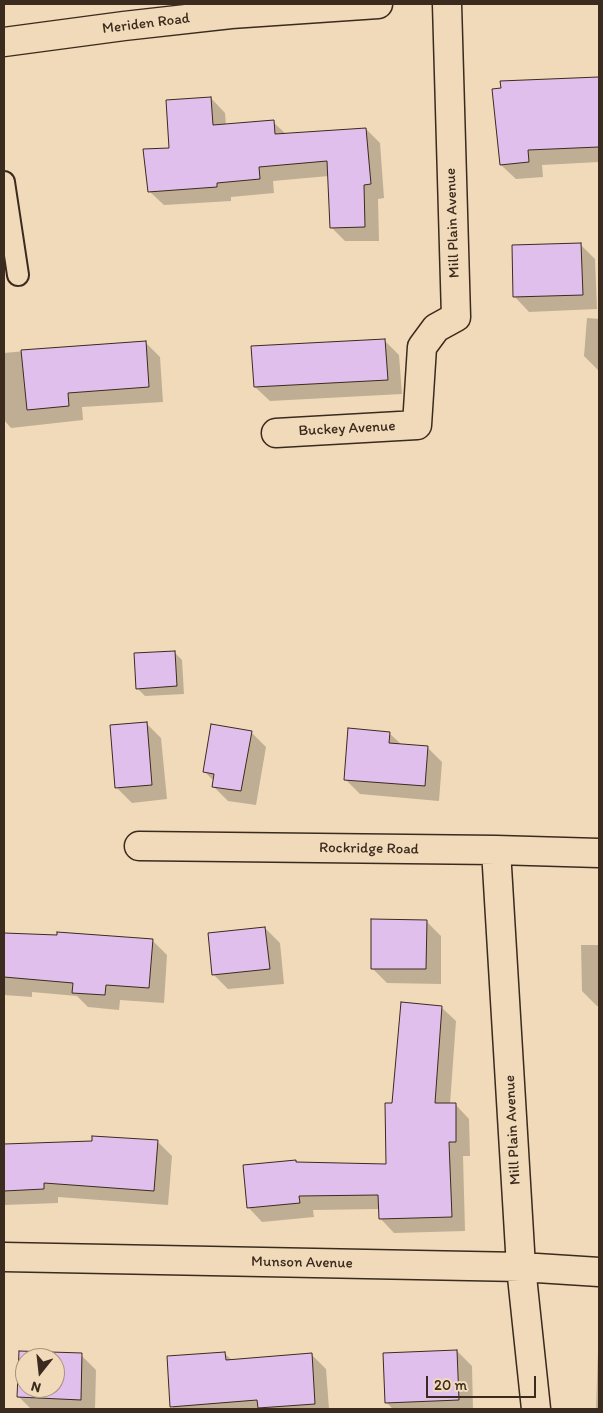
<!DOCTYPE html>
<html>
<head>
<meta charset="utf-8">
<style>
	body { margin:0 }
	#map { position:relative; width:603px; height:1413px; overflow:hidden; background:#f0dab9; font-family:Itim,sans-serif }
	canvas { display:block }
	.frame { position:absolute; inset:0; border:5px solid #3b2a1e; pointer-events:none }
	.north { position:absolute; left:15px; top:1348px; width:50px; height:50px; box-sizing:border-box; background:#f0dab9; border:1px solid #a8947b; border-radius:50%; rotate:196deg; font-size:14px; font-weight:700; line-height:20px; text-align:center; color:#3b2a1e }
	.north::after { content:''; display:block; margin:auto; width:18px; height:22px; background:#3b2a1e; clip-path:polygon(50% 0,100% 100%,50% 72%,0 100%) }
	.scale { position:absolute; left:426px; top:1376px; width:110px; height:22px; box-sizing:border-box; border:2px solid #3b2a1e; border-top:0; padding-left:6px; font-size:15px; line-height:18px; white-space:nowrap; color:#3b2a1e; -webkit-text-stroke:4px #f0dab9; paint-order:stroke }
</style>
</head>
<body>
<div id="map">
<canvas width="603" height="1413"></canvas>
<div class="frame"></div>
<div class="north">N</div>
<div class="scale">20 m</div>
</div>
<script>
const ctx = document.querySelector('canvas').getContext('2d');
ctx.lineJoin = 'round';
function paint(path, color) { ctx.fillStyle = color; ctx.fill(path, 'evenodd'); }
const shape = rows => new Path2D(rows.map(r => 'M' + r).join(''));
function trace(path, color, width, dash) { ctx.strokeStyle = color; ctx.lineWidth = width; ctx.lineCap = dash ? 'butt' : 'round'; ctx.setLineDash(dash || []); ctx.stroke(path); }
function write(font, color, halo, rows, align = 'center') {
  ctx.font = font + ' Itim,sans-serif'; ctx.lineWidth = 4; ctx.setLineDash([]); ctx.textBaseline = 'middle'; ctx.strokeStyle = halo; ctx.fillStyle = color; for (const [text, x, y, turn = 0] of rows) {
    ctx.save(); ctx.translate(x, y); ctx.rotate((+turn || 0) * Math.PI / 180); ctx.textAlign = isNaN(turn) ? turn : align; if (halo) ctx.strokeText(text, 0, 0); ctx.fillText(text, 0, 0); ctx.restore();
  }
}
paint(shape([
	[599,78,599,162,542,165,543,177,516,179,501,165,502,83],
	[211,98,225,113,226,125,273,122,287,135,366,129,380,143,384,198,378,199,379,241,345,241,331,227,329,176,273,181,274,193,231,197,231,201,164,205,149,191,170,149],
	[580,244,595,259,597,309,529,312,515,297],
	[587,318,599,319,599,371,584,356],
	[384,340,399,355,402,394,270,401,255,387],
	[145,342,160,357,163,402,82,407,83,420,11,428,4,420,4,353,90,345],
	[174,652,182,660,184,694,145,696,137,688],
	[146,723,161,738,167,799,132,803,117,788],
	[251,732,266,747,256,805,228,801,213,786,214,781,204,771],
	[389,733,402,745,427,747,442,762,439,801,360,794,345,779],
	[426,921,441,936,441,984,387,983,372,968],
	[265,928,280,943,284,984,228,989,213,974],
	[4,934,152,940,167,955,164,1003,120,1000,119,1010,88,1007,77,996,32,992,32,997,4,995],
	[581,945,599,945,599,1006,597,1006,582,991],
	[441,1007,456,1021,450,1104,455,1104,469,1119,470,1156,463,1156,465,1231,394,1233,380,1218,380,1209,313,1210,314,1217,262,1222,248,1207,296,1161,298,1164,387,1165,394,1105],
	[157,1141,172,1156,168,1205,58,1197,58,1203,4,1205,4,1145],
	[598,1349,599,1409,596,1409],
	[457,1351,472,1366,473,1409,393,1409,386,1402],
	[20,1352,81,1355,96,1370,95,1409,31,1409,18,1396],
	[25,1358,55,1358,55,1388,25,1388],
	[225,1354,232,1360,311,1354,326,1369,329,1409,174,1409,172,1406]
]), '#0003');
const building = shape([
	[599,77,599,147,528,150,529,162,500,165,492,89,501,88,500,81,599,77],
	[211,97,213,125,274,120,275,134,366,128,371,184,364,185,365,227,330,228,327,161,259,167,260,179,217,183,217,187,148,192,143,149,169,148,166,100,211,97],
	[581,243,583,295,513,297,512,245,581,243],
	[385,339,388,380,254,387,251,346,385,339],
	[146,341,149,387,68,393,69,406,27,410,21,350,146,341],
	[175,651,177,686,136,689,134,653,175,651],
	[147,722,152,785,115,788,110,725,147,722],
	[211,724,252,731,241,791,212,787,214,774,203,772,211,724],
	[348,728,390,732,389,743,428,746,425,786,344,780,348,728],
	[371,919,427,920,426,969,371,969,371,919],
	[265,927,270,969,212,975,208,933,265,927],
	[57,932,153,939,149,988,106,985,105,995,72,993,73,983,4,977,4,933,57,935,57,932],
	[401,1002,442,1006,435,1103,456,1103,456,1142,449,1142,452,1217,379,1219,378,1195,299,1196,300,1203,247,1208,243,1165,296,1160,296,1162,386,1164,385,1103,392,1103,401,1002],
	[92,1136,158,1140,154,1191,44,1183,44,1189,4,1191,4,1144,92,1141,92,1136],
	[457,1350,459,1400,385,1403,383,1353,457,1350],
	[19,1351,82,1353,81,1400,17,1397,19,1351],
	[25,1358,55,1358,55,1388,25,1388,25,1358],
	[225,1352,226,1360,312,1353,315,1404,258,1408,257,1400,170,1407,167,1356,225,1352]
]);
paint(building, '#e1bfec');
trace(building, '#3b2a1e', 1);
const service = shape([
	[4,182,18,275]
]);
const minor = shape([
	[276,433,417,425,422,347,436,328,456,317,447,4],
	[139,846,496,850,599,853],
	[496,850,521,1267,536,1409],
	[4,1257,521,1267,599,1272]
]);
const secondary = shape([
	[4,42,124,26,231,14,378,4]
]);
trace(service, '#3b2a1e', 24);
trace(minor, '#3b2a1e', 31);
trace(secondary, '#3b2a1e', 31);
trace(service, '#f0dab9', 20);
trace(minor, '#f0dab9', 28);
trace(secondary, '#f0dab9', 28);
write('15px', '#3b2a1e', '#f0dab9', [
	["Meriden Road",146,24,-7],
	["Mill Plain Avenue",453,223,-92],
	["Buckey Avenue",347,429,-3],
	["Rockridge Road",369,849,1],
	["Mill Plain Avenue",513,1130,-93],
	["Munson Avenue",302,1263,1]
]);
</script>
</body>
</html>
